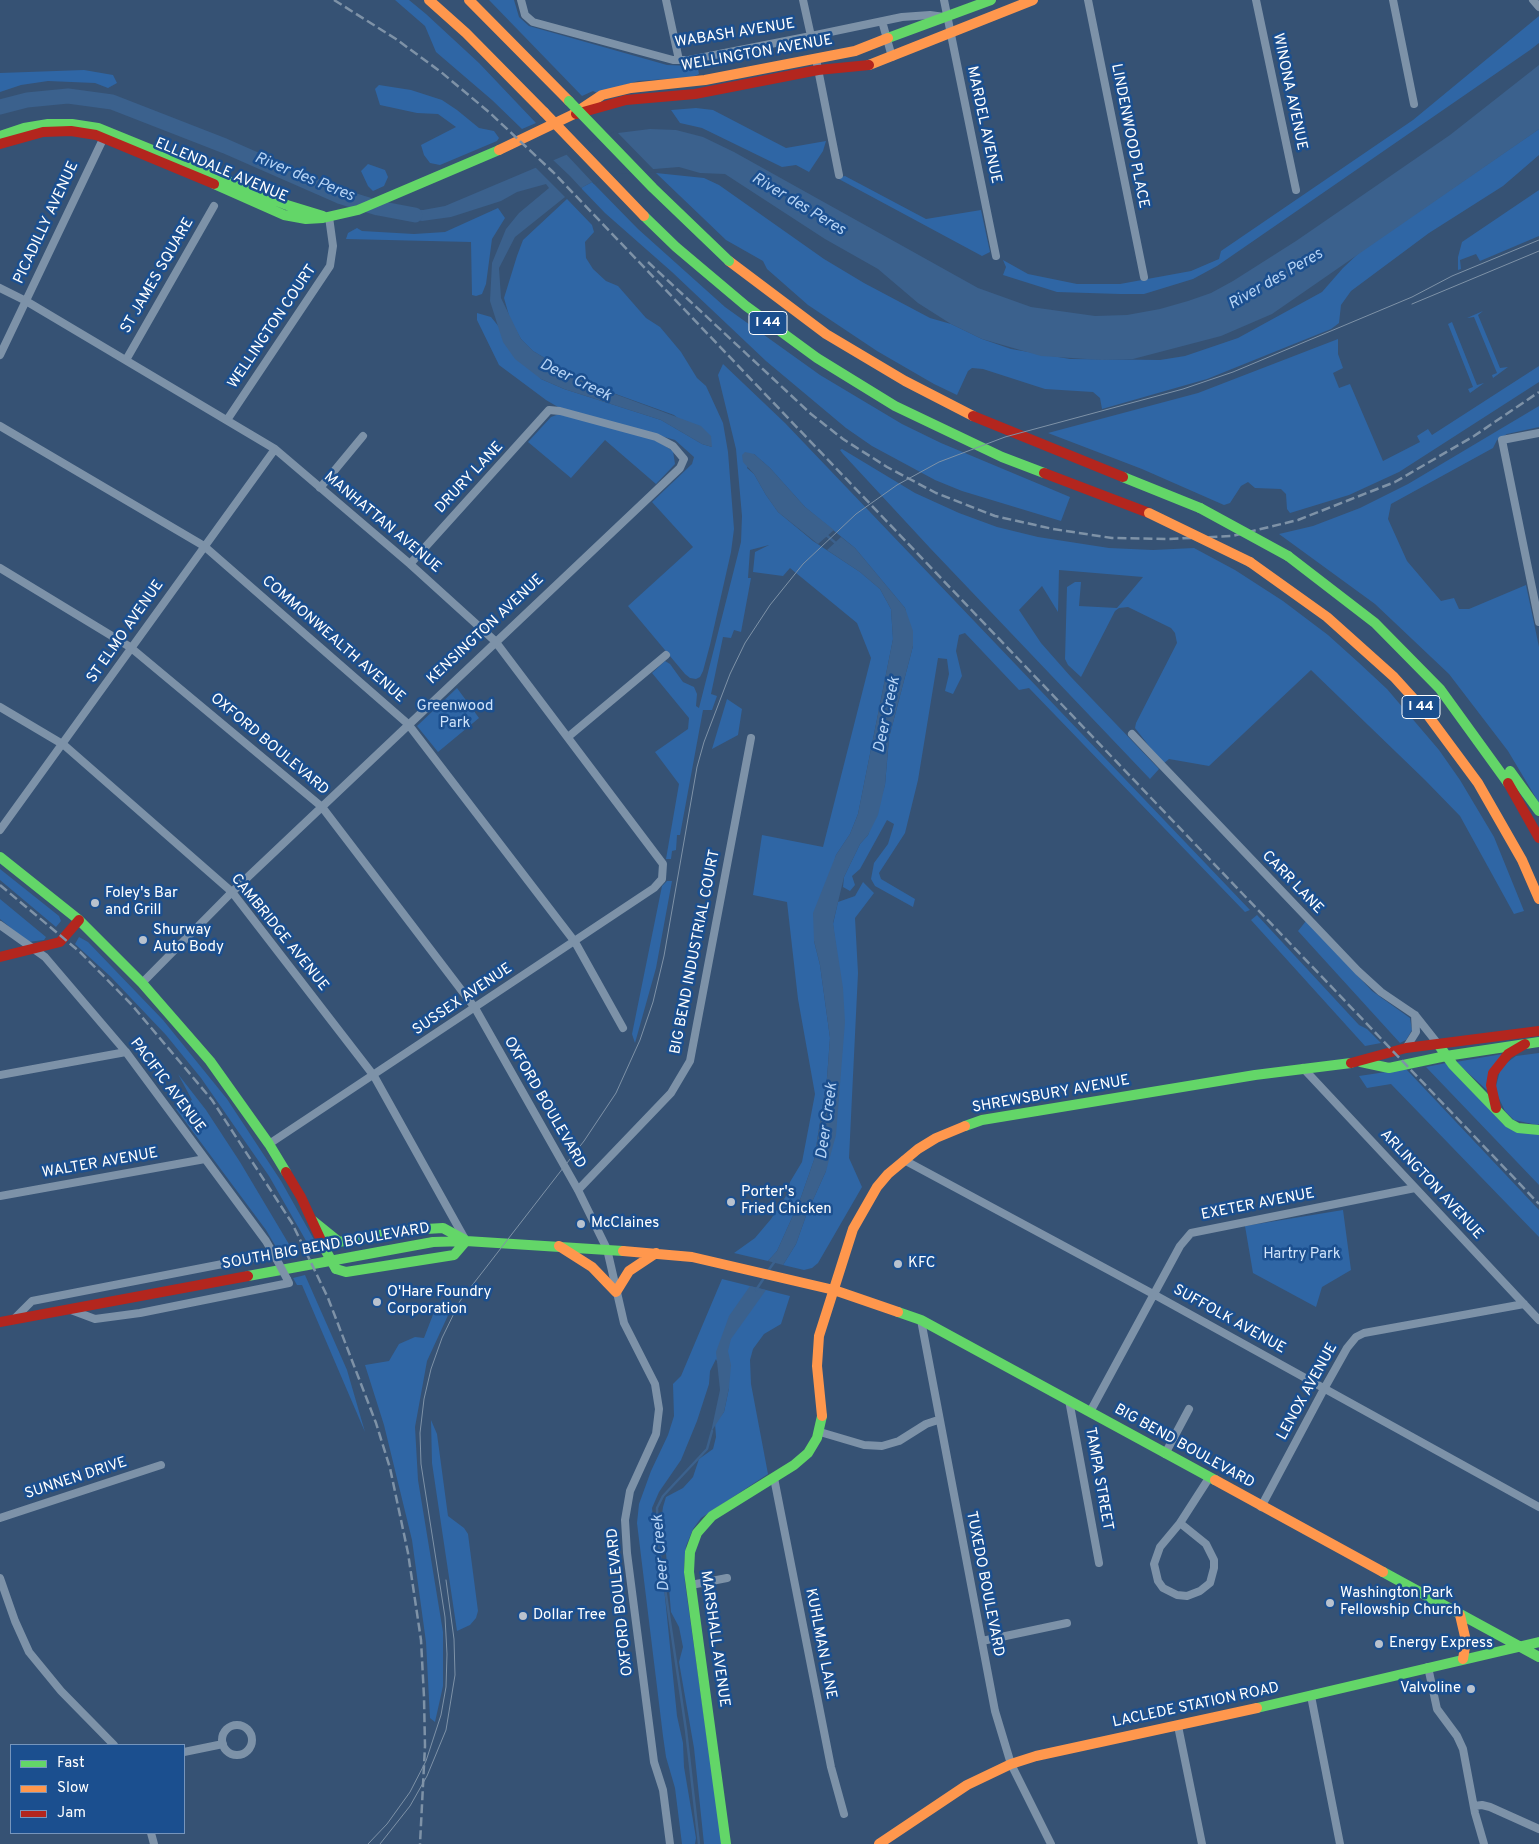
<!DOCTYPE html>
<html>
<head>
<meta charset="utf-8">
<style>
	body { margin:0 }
	#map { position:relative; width:1539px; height:1844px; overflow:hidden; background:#365274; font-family:Overpass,sans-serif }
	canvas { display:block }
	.legend { position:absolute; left:10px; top:1744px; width:175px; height:90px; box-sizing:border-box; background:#1b4f8f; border:1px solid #7695bc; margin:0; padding:6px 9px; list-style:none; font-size:15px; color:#fff }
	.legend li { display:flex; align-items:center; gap:10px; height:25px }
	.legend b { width:25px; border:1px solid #7695bc }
</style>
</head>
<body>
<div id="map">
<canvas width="1539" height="1844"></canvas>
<ul class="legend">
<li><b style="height:6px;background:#63d668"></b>Fast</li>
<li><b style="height:6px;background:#ff974d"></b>Slow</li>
<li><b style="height:6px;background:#b3261e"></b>Jam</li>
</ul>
</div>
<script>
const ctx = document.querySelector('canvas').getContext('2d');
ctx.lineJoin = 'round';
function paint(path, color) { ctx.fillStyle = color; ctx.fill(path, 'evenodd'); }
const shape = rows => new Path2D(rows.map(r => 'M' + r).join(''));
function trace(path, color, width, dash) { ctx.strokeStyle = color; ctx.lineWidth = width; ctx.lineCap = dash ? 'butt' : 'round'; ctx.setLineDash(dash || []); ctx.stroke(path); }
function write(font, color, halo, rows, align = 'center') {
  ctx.font = font + ' Overpass,sans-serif'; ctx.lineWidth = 5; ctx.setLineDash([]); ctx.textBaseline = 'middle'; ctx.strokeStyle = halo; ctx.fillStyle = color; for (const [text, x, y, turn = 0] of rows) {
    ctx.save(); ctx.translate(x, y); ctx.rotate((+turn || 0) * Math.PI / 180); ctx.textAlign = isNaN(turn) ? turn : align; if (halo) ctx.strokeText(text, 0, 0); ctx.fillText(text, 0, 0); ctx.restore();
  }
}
paint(shape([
	[395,0,409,0,426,14,479,63,536,123,522,129,492,100,436,52,425,26],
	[489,0,514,0,519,17,529,26,667,65,694,66,698,69,699,74,693,77,638,81,597,93,593,91,582,96],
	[1539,16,1539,43,1530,50,1217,266,1193,279,1144,294,1120,294,1057,292,1003,275,1006,267,1003,260,1028,274,1077,284,1120,284,1191,271,1219,259,1221,251,1413,120],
	[84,70,113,75,117,83,108,88,95,83,48,81,21,85,0,92,0,73],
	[379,85,411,90,442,100,457,110,479,128,494,131,499,138,497,141,440,165,430,163,424,155,421,145,456,127,438,114,417,113,380,105,375,89],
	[696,108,713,110,786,148,826,141,823,151,809,172,796,165,782,167,702,128,680,123,671,110],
	[1539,129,1539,155,1503,186,1429,233,1351,291,1341,305,1339,323,1331,329,1207,379,1102,409,1100,398,1093,392,1045,389,983,369,972,368,968,371,957,395,934,384,877,351,808,305,767,269,763,261,726,240,656,173,704,178,719,185,824,259,864,283,930,318,951,324,982,339,1011,349,1070,359,1160,360,1185,356,1238,338,1322,292,1343,268,1361,251],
	[368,164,385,170,388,177,384,186,373,191,368,186,361,171],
	[845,176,926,219,981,210,990,252,982,256,837,178],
	[592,182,638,229,725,307,820,375,902,424,941,443,1070,497,1061,521,962,491,935,480,872,446,846,428,766,361,672,272,605,213,581,188],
	[1539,190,1539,236,1480,261,1476,254,1460,260,1461,269,1458,270,1458,257,1462,242],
	[567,199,592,225,594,232,585,242,586,258,593,269,606,281,618,286,646,318,660,327,681,352,697,378,706,386,723,423,728,452,734,529,731,552,710,645,703,671,700,677,696,679,690,678,685,674,628,606,693,547,652,502,692,464,694,457,675,440,558,407,546,400,499,365,477,320,477,313,491,317,541,379,564,389,661,420,702,444,712,447,674,415,588,384,533,351,521,339,510,319,504,298,517,256,523,240],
	[498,208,505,218,492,239,486,284,482,294,476,296,472,295,471,242,346,239,348,233,357,228,362,231,414,234,445,232],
	[1483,311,1478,315,1500,368,1508,367,1493,378,1492,375,1497,373,1474,317,1467,318],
	[1452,322,1477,385,1484,383,1470,393,1468,389,1473,387,1448,324],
	[1338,339,1338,354,1343,368,1333,373,1339,388,1350,384,1383,461,1420,442,1417,436,1428,429,1432,435,1539,366,1539,382,1399,472,1349,495,1290,513,1287,509,1286,494,1281,489,1255,488,1248,482,1241,486,1230,503,1224,505,1142,469,1048,433,1198,393],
	[723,364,785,423,1250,910,1245,912,1029,688,1019,690,965,633,959,635,956,651,962,676,953,694,945,691,949,674,947,659,938,658,918,780,905,833,879,873,881,879,915,899,913,907,875,886,871,879,874,863,888,844,894,824,887,820,860,869,852,876,855,885,850,891,843,887,844,877,860,844,868,835,885,785,889,738,913,646,905,608,855,548,805,507,770,468,754,454,747,468,754,474,766,495,778,512,813,541,860,572,880,589,891,609,893,639,858,814,850,834,836,855,814,941,820,965,830,1038,827,1078,814,1160,800,1200,777,1251,768,1261,734,1253,755,1238,771,1219,786,1196,790,1182,802,1162,815,1094,798,999,787,902,753,895,762,835,823,847,871,658,857,623,790,568,783,576,753,572,755,552,769,545,750,550,748,578,751,578,741,632,734,630,731,638,723,637,711,694,717,696,712,710,703,710,680,835,677,835,676,850,672,851,671,859,666,859,679,784,655,752,688,729,689,718,652,673,665,661,670,664,683,682,694,687,697,694,696,706,699,708,741,542,742,516,736,449,718,375],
	[1539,406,1539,427,1507,434,1497,440,1493,448,1391,504,1388,519,1407,561,1441,601,1454,598,1459,609,1469,609,1526,585,1539,647,1539,803,1508,751,1449,674,1375,604,1279,534,1313,526,1360,508,1408,484],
	[559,414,654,439,673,451,675,464,656,484,605,440,571,478,528,442,551,417],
	[842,449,915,493,959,513,997,527,1038,537,1109,548,1153,550,1194,548,1235,570,1283,601,1328,635,1358,662,1387,689,1439,750,1460,780,1494,837,1524,911,1514,914,1460,816,1425,780,1311,670,1209,766,1169,759,1163,764,1135,728,1136,723,1177,643,1175,633,1171,628,1128,607,1119,608,1115,611,1081,677,1068,665,1065,659,1067,587,1075,582,1081,582,1079,606,1117,608,1143,577,1059,570,1058,612,1042,586,1019,610,1041,643,1071,677,1159,769,1150,779,930,548,843,454,840,450],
	[457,688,479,718,438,752,417,726],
	[727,699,742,709,738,735,712,749],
	[0,869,59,916,61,921,56,927,0,880],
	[667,881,672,881,656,968,635,1043,632,1034,662,886],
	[863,882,874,893,855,918,858,973,849,1158,862,1187,818,1263,812,1268,804,1270,783,1265,796,1244,807,1213,826,1171,836,948,833,924,838,902,855,896],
	[0,899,46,937,44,940,28,942,0,919],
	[1257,915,1359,1025,1367,1029,1381,1043,1365,1046,1251,920],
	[1306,921,1372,991,1410,1018,1412,1030,1406,1040,1400,1043,1298,931],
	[79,937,88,942,163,1020,227,1099,281,1181,321,1252,313,1253,269,1176,201,1078,166,1035,111,977,75,944],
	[1539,1053,1539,1124,1537,1125,1514,1120,1505,1111,1495,1090,1501,1067,1516,1056],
	[1502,1054,1487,1090,1456,1062],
	[1446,1063,1503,1124,1539,1135,1539,1185,1426,1067],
	[1406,1069,1539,1210,1539,1237,1391,1084,1367,1088,1359,1076],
	[178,1074,206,1110,240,1162,296,1256,283,1259,266,1230,176,1109,192,1100],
	[1343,1210,1351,1270,1322,1287,1316,1307,1253,1273,1245,1226],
	[305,1275,347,1370,365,1432,302,1285,297,1285,293,1278],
	[722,1279,790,1296,781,1324,764,1334,753,1349,750,1360,751,1384,768,1474,701,1518,693,1529,686,1546,684,1567,685,1583,722,1844,704,1844,694,1748,679,1662,683,1647,679,1627,671,1612,666,1553,660,1531,663,1507,666,1497,683,1488,693,1477,699,1459,713,1449,716,1437,715,1423,724,1412,729,1388,716,1359,710,1371,709,1384,697,1421,681,1460,659,1492,652,1508,659,1576,664,1587,677,1716,683,1743,684,1767,696,1838,695,1844,682,1844,675,1788,666,1757,663,1736,637,1523,639,1504,651,1471,668,1435,674,1416,673,1384,681,1376],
	[450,1311,427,1361,415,1427,418,1480,443,1632,443,1686,435,1722,430,1718,426,1642,412,1540,384,1425,365,1365,389,1361,399,1344,415,1337,424,1338,434,1312],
	[431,1420,437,1434,448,1516,464,1528,468,1534,478,1611,476,1618,470,1625,457,1631,432,1463]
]), '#2f66a5');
paint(shape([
	[1539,65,1539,129,1535,132,1272,314,1221,336,1133,359,1102,360,1041,356,982,339,951,324,918,303,878,269,825,239,725,174,700,173,679,167,617,172,592,182,565,197,515,237,499,268,501,298,521,339,533,351,588,384,701,426,711,436,712,447,702,444,661,420,564,389,541,379,515,359,503,342,490,301,492,263,506,229,519,213,549,188,546,184,517,192,501,201,451,217,422,221,390,214,402,209,423,210,445,206,618,133,650,129,676,130,703,137,734,152,978,288,1031,307,1095,316,1127,315,1160,309,1188,301,1211,293,1233,281,1296,241,1450,135],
	[745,452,754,454,770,468,805,507,834,530,818,544,778,512,766,495,754,474,743,462,742,455],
	[841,537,855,548,905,608,913,631,913,646,889,738,885,785,878,815,868,835,860,844,844,877,833,923,843,988,845,1022,836,1135,826,1171,807,1213,796,1244,783,1265,768,1261,777,1251,800,1200,814,1160,827,1078,830,1038,820,965,814,941,813,913,836,855,850,834,858,814,893,639,891,609,880,589,860,572,827,550],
	[750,1286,766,1290,731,1339,728,1351,731,1365,729,1388,724,1412,711,1432,720,1390,716,1352,729,1316]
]), '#3b618d');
paint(shape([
	[616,131,656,172,618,174,594,184,565,153],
	[552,159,570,176,582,189,567,199,534,166]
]), '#365274');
trace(shape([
	[825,534,838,545],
	[768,1271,775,1261],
	[756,1290,764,1278],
	[699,1844,686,1730,658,1541,657,1508,663,1496,707,1449,712,1431]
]), '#3b618d', 2.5);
trace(shape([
	[0,107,27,100,68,96,112,102,225,146,339,196,378,208,415,215]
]), '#3b618d', 15);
trace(shape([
	[521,0,525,15,533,22,673,60,689,60,811,36,902,17,930,15,944,17],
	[666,0,679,60],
	[803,0,811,36],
	[944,0,996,256],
	[1088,0,1144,277],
	[1256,0,1296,190],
	[1393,0,1414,104],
	[1533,0,1539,7],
	[882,21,892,57],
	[816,59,839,175],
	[0,288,26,301,275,449,410,564,495,641,663,864,662,879,654,888,269,1144],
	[0,355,105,135],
	[126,360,214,206],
	[227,420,330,266,333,246,329,217],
	[0,426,204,546,408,724,575,942,623,1028],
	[1539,433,1502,440,1539,622],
	[320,488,363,436],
	[0,568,130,647,322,807,475,1008,578,1190,607,1249,624,1323,655,1384,659,1409,656,1434,630,1491,625,1520,627,1553,654,1762,663,1790,670,1844],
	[0,707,64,745,232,892,374,1076,466,1241],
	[1132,734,1358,971,1381,992,1415,1015,1438,1044],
	[568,737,666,655],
	[0,830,275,449],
	[0,925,45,957,126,1052,266,1241,277,1260],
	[142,983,232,892,680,468,684,459,673,446,656,437,560,411,549,410,410,564],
	[1406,1048,1416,1032,1415,1015],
	[1303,1068,1539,1320],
	[0,1075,126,1052],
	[904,1160,1155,1295,1539,1507],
	[578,1190,671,1093,690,1061,751,738],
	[0,1196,205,1159],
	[71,1310,95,1319,140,1313,289,1283,287,1279],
	[13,1320,32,1301,274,1254],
	[921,1320,995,1711,1011,1764,1051,1844],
	[1069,1400,1099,1563],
	[1090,1412,1180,1246,1191,1233,1415,1188],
	[820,1432,864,1445,882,1446,899,1441,926,1424,938,1420],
	[1165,1454,1189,1409],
	[774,1478,831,1767,844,1814],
	[1261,1507,1324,1389,1347,1348,1356,1337,1364,1333,1524,1304],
	[0,1518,161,1465],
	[1180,1523,1206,1544,1214,1560,1214,1568,1210,1583,1200,1591,1187,1596,1177,1595,1163,1588,1158,1581,1154,1564,1160,1547,1180,1523],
	[1180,1523,1209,1478],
	[0,1578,15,1621,29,1652,61,1691,114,1745],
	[691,1585,727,1578],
	[982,1641,1067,1623],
	[1428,1667,1437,1709,1457,1736,1463,1749,1475,1813,1484,1844],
	[1311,1696,1340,1844],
	'222 1740a15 15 0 1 1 30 0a15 15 0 1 1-30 0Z',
	[1178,1726,1202,1844],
	[184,1752,223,1744],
	[1474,1806,1482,1805,1490,1807,1539,1829],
	[151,1833,154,1844]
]), '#7d92a8', 8);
trace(shape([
	[888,38,991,0],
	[0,136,24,128,48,124,72,124,98,128,287,205,323,216],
	[214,184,284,215,306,219,323,218,358,210,499,150],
	[644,216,676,247,746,306,817,358,895,406,1002,457,1044,473],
	[1123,477,1200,508],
	[1288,556,1375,623,1440,689,1508,783],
	[1510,771,1539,811],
	[0,857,79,920,142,983,210,1061,269,1144,286,1172],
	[1438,1044,1453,1065,1509,1123,1518,1128,1539,1130],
	[1361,1062,1389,1068,1446,1056,1539,1042],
	[965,1126,982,1120,1255,1075,1351,1063],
	[313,1221,339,1242,409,1230,443,1228,465,1240],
	[336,1269,346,1272,454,1255,466,1241],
	[248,1276,433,1242,466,1241,623,1251],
	[898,1312,921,1320,1215,1480],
	[1383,1572,1539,1657],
	[1257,1708,1539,1642],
	[726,1844,689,1572,690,1552,697,1533,712,1516,794,1465,808,1453,817,1438,822,1416]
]), '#63d668', 10);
trace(shape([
	[429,0,466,33,544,112],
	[469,0,569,101],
	[869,65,1033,0],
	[499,150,572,115,602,95,631,88,705,80,855,51,888,38],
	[729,261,826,334,905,381,973,416],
	[1250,562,1327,617,1394,677,1424,710,1478,783,1522,860,1539,899],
	[559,1246,592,1267,616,1292,629,1271,656,1253],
	[623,1251,692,1257,834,1290,898,1312],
	[822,1416,817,1366,819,1336,853,1229,877,1187,888,1174,918,1149,936,1138,965,1126],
	[1215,1480,1383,1572],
	[1460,1615,1466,1641,1463,1659],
	[879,1844,967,1785,1011,1764,1036,1756,1257,1708]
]), '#ff974d', 10);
trace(shape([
	[576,114,626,100,695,94,818,70,869,65],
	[0,144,43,132,71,131,96,135,214,184],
	[973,416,1123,477],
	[1044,473,1149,513],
	[1508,783,1539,838],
	[0,957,60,942,79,920],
	[1351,1063,1406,1048,1539,1031],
	[1496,1108,1491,1085,1493,1073,1508,1054,1525,1044],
	[286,1172,301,1197,326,1251],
	[0,1322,248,1276]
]), '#b3261e', 10);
trace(shape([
	[1412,304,1539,251],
	[368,1844,387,1824,410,1792,426,1761,441,1715,446,1687,447,1654,445,1617,421,1464,420,1433,424,1399,431,1369,442,1338,460,1301,584,1141,616,1093,640,1040,653,1002,664,956,697,767,704,742,730,674,745,643,770,605,803,564,856,514,897,485,939,462,1005,437,1183,389,1233,372,1412,297,1452,276,1539,240],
	[380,1844,410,1806,427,1776,446,1730,455,1675,454,1639,446,1580]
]), '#7e92a7', 1);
trace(shape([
	[334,0,396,39,441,72,490,113,553,172,1539,1204],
	[648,262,811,414,843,439,887,467,936,493,995,516,1053,529,1112,538,1169,539,1232,536,1298,520,1395,482,1474,436,1539,392],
	[0,885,80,952,131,1004,212,1100,292,1223,328,1298,376,1423,390,1468,408,1553,421,1640,424,1697,425,1746,420,1844]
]), '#7e92a7', 2.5, [9, 4]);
trace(shape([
	[277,1260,287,1279]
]), '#7d92a8', 8);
trace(shape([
	[569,101,653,188,729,261],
	[1200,508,1288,556],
	[326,1251,336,1269]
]), '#63d668', 10);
trace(shape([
	[544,112,644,216],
	[1149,513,1250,562]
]), '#ff974d', 10);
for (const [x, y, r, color] of [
	[95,903,5,"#b9c2ce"],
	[143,940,5,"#b9c2ce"],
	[731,1202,5,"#b9c2ce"],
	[581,1224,5,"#b9c2ce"],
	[898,1264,5,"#b9c2ce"],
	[377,1302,5,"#b9c2ce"],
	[1330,1603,5,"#b9c2ce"],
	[523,1616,5,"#b9c2ce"],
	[1379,1644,5,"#b9c2ce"],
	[1471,1689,5,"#b9c2ce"]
]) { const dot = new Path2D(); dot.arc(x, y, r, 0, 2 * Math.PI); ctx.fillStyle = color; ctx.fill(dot); trace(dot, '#1b4f8f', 2); }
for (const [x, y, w] of [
	[768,323,38],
	[1421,707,38]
]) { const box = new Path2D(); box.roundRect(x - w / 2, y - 11.5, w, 23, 4); ctx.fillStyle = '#1b4f8f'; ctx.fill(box); trace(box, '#fff', 1); }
write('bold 14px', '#fff', null, [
	["I 44",768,323],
	["I 44",1421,707]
]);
write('15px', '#fff', '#1b4f8f', [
	["WABASH AVENUE",735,34,-9],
	["WELLINGTON AVENUE",757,54,-10],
	["WINONA AVENUE",1289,92,78],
	["MARDEL AVENUE",983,125,78],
	["LINDENWOOD PLACE",1129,136,79],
	["ELLENDALE AVENUE",221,171,23],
	["PICADILLY AVENUE",47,223,-65],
	["ST JAMES SQUARE",158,276,-60],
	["WELLINGTON COURT",273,327,-56],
	["DRURY LANE",470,478,-47],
	["MANHATTAN AVENUE",382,523,40],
	["KENSINGTON AVENUE",486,630,-43],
	["ST ELMO AVENUE",126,632,-55],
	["COMMONWEALTH AVENUE",333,640,41],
	["OXFORD BOULEVARD",269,745,40],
	["CARR LANE",1292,883,46],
	["CAMBRIDGE AVENUE",279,933,51],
	["BIG BEND INDUSTRIAL COURT",696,952,-79],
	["SUSSEX AVENUE",463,1000,-34],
	["PACIFIC AVENUE",167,1086,53],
	["SHREWSBURY AVENUE",1051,1095,-10],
	["OXFORD BOULEVARD",544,1103,60],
	["WALTER AVENUE",100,1164,-10],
	["ARLINGTON AVENUE",1431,1185,47],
	["EXETER AVENUE",1258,1205,-11],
	["SOUTH BIG BEND BOULEVARD",326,1247,-10],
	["SUFFOLK AVENUE",1229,1320,29],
	["LENOX AVENUE",1308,1392,-61],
	["BIG BEND BOULEVARD",1184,1447,29],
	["SUNNEN DRIVE",76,1479,-18],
	["TAMPA STREET",1098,1479,80],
	["TUXEDO BOULEVARD",984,1584,79],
	["OXFORD BOULEVARD",621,1602,-96],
	["MARSHALL AVENUE",714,1639,82],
	["KUHLMAN LANE",820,1644,79],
	["LACLEDE STATION ROAD",1196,1706,-12]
]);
write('15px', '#cfe3fa', '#1b4f8f', [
	["Greenwood",455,707],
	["Park",455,724],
	["Hartry Park",1302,1255]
]);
write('15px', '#fff', '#1b4f8f', [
	["Foley's Bar",105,894],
	["and Grill",105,911],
	["Shurway",153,931],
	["Auto Body",153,948],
	["Porter's",741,1193],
	["Fried Chicken",741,1210],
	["McClaines",591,1224],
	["KFC",908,1264],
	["O'Hare Foundry",387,1293],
	["Corporation",387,1310],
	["Washington Park",1340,1594],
	["Fellowship Church",1340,1611],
	["Dollar Tree",533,1616],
	["Energy Express",1389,1644],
	["Valvoline",1461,1689,"right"]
], 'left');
write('italic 16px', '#b5d3f5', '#1b4f8f', [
	["River des Peres",304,178,22],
	["River des Peres",798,205,31],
	["River des Peres",1276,280,-30],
	["Deer Creek",575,381,26],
	["Deer Creek",888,715,-78],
	["Deer Creek",828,1121,-82],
	["Deer Creek",662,1553,-95]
]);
</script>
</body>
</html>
